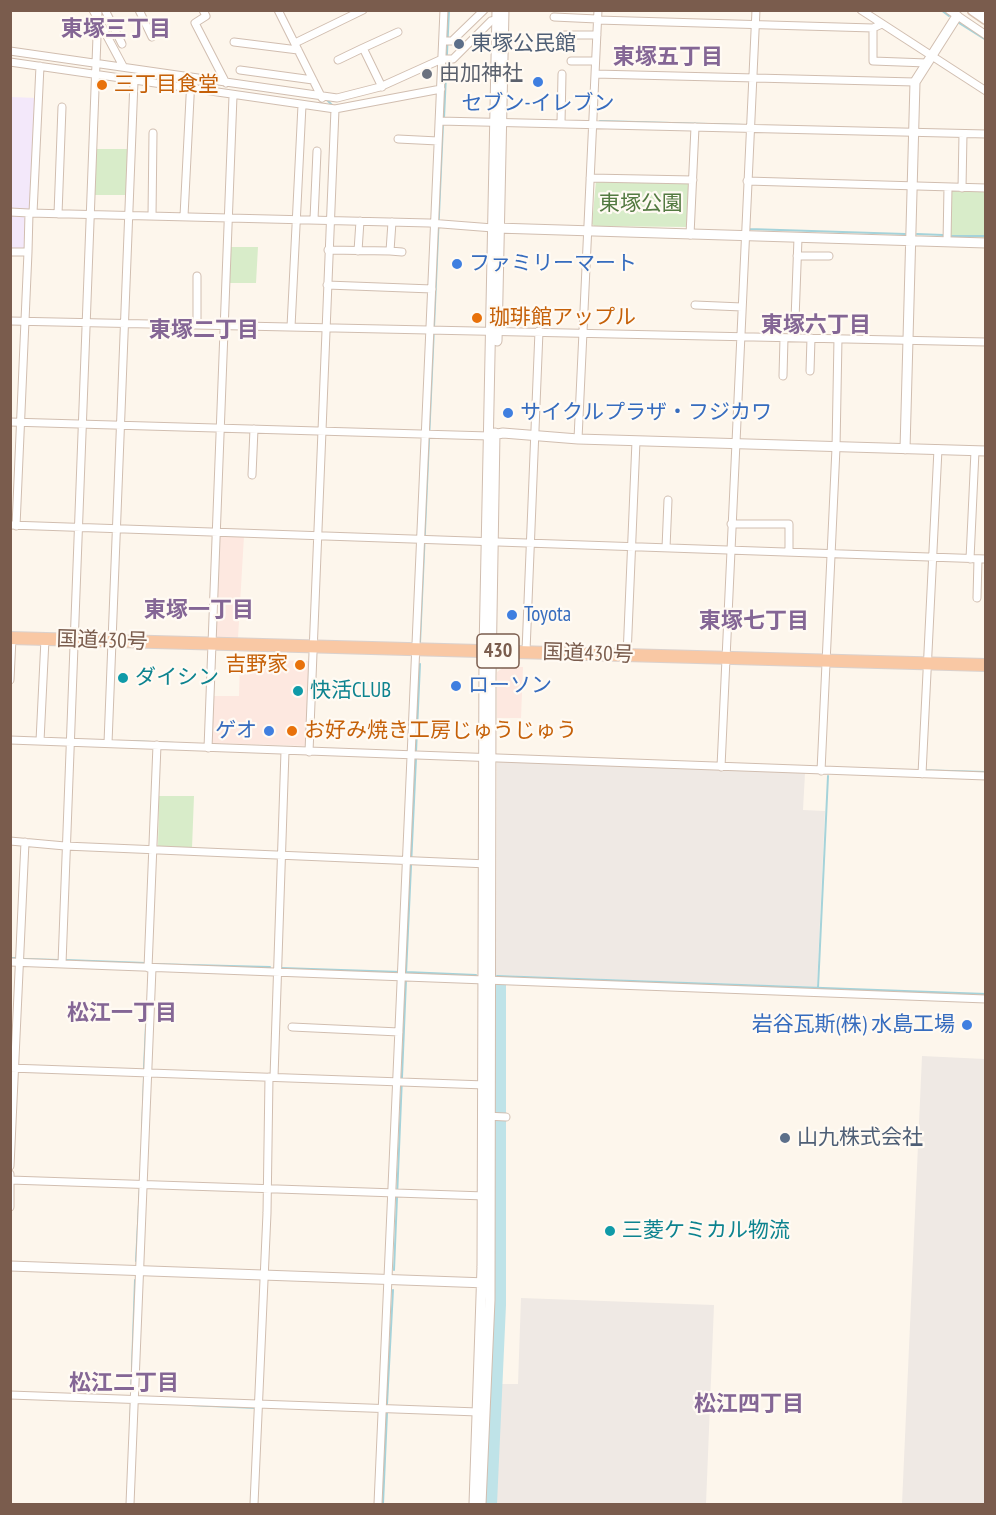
<!DOCTYPE html>
<html>
<head>
<meta charset="utf-8">
<style>
	body { margin:0 }
	#map { position:relative; width:996px; height:1515px; overflow:hidden; background:#fdf6ec; font-family:"PT Sans Narrow",sans-serif }
	canvas { display:block }
	.frame { position:absolute; inset:0; border:12px solid #7a5c4d; pointer-events:none }
</style>
</head>
<body>
<div id="map">
<canvas width="996" height="1515"></canvas>
<div class="frame"></div>
</div>
<script>
const ctx = document.querySelector('canvas').getContext('2d');
ctx.lineJoin = 'round';
function paint(path, color) { ctx.fillStyle = color; ctx.fill(path, 'evenodd'); }
const shape = rows => new Path2D(rows.map(r => 'M' + r).join(''));
function trace(path, color, width, dash) { ctx.strokeStyle = color; ctx.lineWidth = width; ctx.lineCap = dash ? 'butt' : 'round'; ctx.setLineDash(dash || []); ctx.stroke(path); }
function write(font, color, halo, rows, align = 'center') {
  ctx.font = font + ' "PT Sans Narrow","Noto Sans JP",sans-serif'; ctx.lineWidth = 4.5; ctx.setLineDash([]); ctx.textBaseline = 'middle'; ctx.strokeStyle = halo; ctx.fillStyle = color; for (const [text, x, y, turn = 0] of rows) {
    ctx.save(); ctx.translate(x, y); ctx.rotate((+turn || 0) * Math.PI / 180); ctx.textAlign = isNaN(turn) ? turn : align; if (halo) ctx.strokeText(text, 0, 0); ctx.fillText(text, 0, 0); ctx.restore();
  }
}
paint(shape([
	[218,536,244,536,238,638,215,638],
	[240,659,309,661,307,746,210,743,211,696,239,696],
	[504,667,523,667,521,718,497,718,497,672]
]), '#fde8e0');
paint(shape([
	[497,761,805,773,803,810,825,811,817,987,496,975],
	[922,1056,985,1059,985,1504,902,1504],
	[521,1298,714,1305,706,1504,495,1504,500,1384,518,1384]
]), '#efe9e4');
paint(shape([
	[11,97,37,98,31,210,11,210],
	[11,214,27,214,26,247,23,249,11,249]
]), '#f3e8fa');
paint(shape([
	[95,149,128,149,126,195,93,195],
	[596,181,688,182,691,185,688,227,594,226,592,224],
	[952,191,985,192,985,238,952,237,949,233,950,193],
	[230,247,258,247,256,283,229,283],
	[159,796,194,796,192,848,158,847]
]), '#d8ecc9');
trace(shape([
	[941,10,949,16],
	[959,23,986,40],
	[326,99,332,105],
	[444,118,449,10],
	[600,121,744,125],
	[749,227,749,229,905,234],
	[917,234,943,235],
	[952,236,986,236],
	[420,643,443,124],
	[129,741,175,743],
	[416,752,420,664],
	[915,770,986,772],
	[10,958,15,958],
	[23,959,59,960],
	[66,960,145,963],
	[150,964,270,967],
	[281,968,401,972],
	[406,972,476,975],
	[406,974,416,758],
	[497,976,986,994],
	[818,988,828,776],
	[144,1068,146,1025],
	[142,1133,144,1077],
	[497,1194,500,1194],
	[136,1261,142,1147],
	[394,1270,406,980],
	[131,1397,135,1280],
	[387,1404,393,1290],
	[190,1405,255,1408],
	[130,1433,131,1402],
	[383,1504,387,1413]
]), '#a5d3da', 2);
trace(shape([
	[491,1504,500,1305,500,984]
]), '#bfe3e8', 12);
const minor = shape([
	[93,10,123,66],
	[105,10,122,44],
	[139,10,152,37],
	[203,10,206,16,195,23,226,83],
	[278,10,322,98],
	[861,10,986,91],
	[949,10,986,35],
	[554,17,597,19],
	[597,20,873,28,882,24],
	[873,28,873,61,927,63],
	[565,35,597,35],
	[443,41,452,41,484,10],
	[234,42,298,50],
	[295,43,363,10],
	[363,48,398,32],
	[10,51,337,98,380,87,442,59,453,59,491,21,500,19],
	[338,60,363,48,382,87],
	[571,61,595,61],
	[10,62,335,109,441,89],
	[240,70,313,80],
	[595,74,915,82],
	[439,121,986,134],
	[561,123,562,74],
	[398,139,438,141],
	[590,178,693,180],
	[747,181,986,188],
	[962,188,963,134],
	[10,212,29,213],
	[33,213,40,66],
	[58,214,62,107],
	[152,216,153,133],
	[184,216,191,78],
	[314,219,317,151],
	[690,235,695,127],
	[947,242,948,187],
	[328,250,390,251,392,222],
	[358,251,360,221],
	[390,251,402,252],
	[10,252,28,252,29,213,429,223,493,228],
	[797,256,829,256],
	[327,285,432,289],
	[695,305,742,307],
	[795,320,798,238],
	[10,321,986,342],
	[197,325,197,276],
	[291,327,302,105],
	[810,371,811,338],
	[783,376,784,338],
	[10,422,489,436],
	[578,439,598,10],
	[252,475,254,429],
	[731,524,789,524,789,552],
	[10,525,986,559],
	[16,526,28,252],
	[666,548,668,500],
	[970,559,975,451],
	[977,598,978,559],
	[526,651,539,331],
	[627,656,636,441],
	[10,680,12,638],
	[10,740,986,776],
	[40,741,45,639],
	[108,743,134,81],
	[208,748,233,96],
	[309,752,335,109],
	[721,767,756,10],
	[821,771,836,448,838,338],
	[922,774,938,449],
	[10,841,65,846,488,864],
	[10,962,986,999],
	[62,964,98,10],
	[148,968,157,745],
	[292,1027,399,1032],
	[10,1068,485,1085],
	[274,1077,285,751],
	[485,1116,506,1117],
	[10,1166,25,842],
	[10,1174,10,1207],
	[10,1180,485,1196],
	[10,1395,478,1412],
	[130,1504,152,968],
	[254,1504,267,1213,269,1077],
	[378,1504,444,10]
]);
const tertiary = shape([
	[496,228,986,243],
	[497,341,504,10],
	[492,435,503,433,578,439,986,451],
	[905,449,915,82,957,16],
	[10,1266,487,1283],
	[474,1504,482,1267,484,651,497,10],
	[481,1504,490,1300,491,676,495,433]
]);
const secondary = shape([
	[973,10,986,19]
]);
const trunk = shape([
	[10,638,986,665]
]);
trace(minor, '#d1beb0', 9);
trace(tertiary, '#d1beb0', 11);
trace(secondary, '#d6c0b0', 13);
trace(trunk, '#dad1cd', 14);
trace(minor, '#fff', 7);
trace(tertiary, '#fff', 9);
trace(secondary, '#fff', 10);
trace(trunk, '#f9c8a4', 12);
for (const [x, y, r, color] of [
	[459,44,6,"#5c6f8a"],
	[427,74,6,"#6b7280"],
	[538,82,6,"#3f7fe0"],
	[102,85,6,"#e8710a"],
	[457,264,6,"#3f7fe0"],
	[477,318,6,"#e8710a"],
	[508,413,6,"#3f7fe0"],
	[512,615,6,"#3f7fe0"],
	[300,665,6,"#e8710a"],
	[123,678,6,"#0f9aa8"],
	[456,686,6,"#3f7fe0"],
	[298,691,6,"#0f9aa8"],
	[269,731,6,"#3f7fe0"],
	[292,731,6,"#e8710a"],
	[967,1025,6,"#3f7fe0"],
	[785,1138,6,"#5c6f8a"],
	[610,1231,6,"#0f9aa8"]
]) { const dot = new Path2D(); dot.arc(x, y, r, 0, 2 * Math.PI); ctx.fillStyle = color; ctx.fill(dot); trace(dot, '#fffaf3', 2); }
for (const [x, y, w] of [
	[498,651,42]
]) { const box = new Path2D(); box.roundRect(x - w / 2, y - 17, w, 34, 4.5); ctx.fillStyle = '#fffaf3'; ctx.fill(box); trace(box, '#7a5c4d', 1.5); }
write('bold 20px', '#7a5c4d', null, [
	["430",498,651]
]);
write('21px', '#4e5e75', '#fffaf3', [
	["東塚公民館",471,44],
	["山九株式会社",797,1138]
], 'left');
write('21px', '#5b616d', '#fffaf3', [
	["由加神社",439,74]
], 'left');
write('21px', '#c56008', '#fffaf3', [
	["三丁目食堂",114,85],
	["珈琲館アップル",489,318],
	["吉野家",288,665,"right"],
	["お好み焼き工房じゅうじゅう",304,731]
], 'left');
write('21px', '#366cbe', '#fffaf3', [
	["セブン-イレブン",538,104,"center"],
	["ファミリーマート",469,264],
	["サイクルプラザ・フジカワ",520,413],
	["Toyota",524,615],
	["ローソン",468,686],
	["ゲオ",257,731,"right"],
	["岩谷瓦斯(株) 水島工場",955,1025,"right"]
], 'left');
write('21px', '#537a41', '#fffaf3', [
	["東塚公園",641,204]
]);
write('21px', '#7a5c4d', '#fffaf3', [
	["国道430号",102,641,2],
	["国道430号",588,654,2]
]);
write('21px', '#0d838f', '#fffaf3', [
	["ダイシン",135,678],
	["快活CLUB",310,691],
	["三菱ケミカル物流",622,1231]
], 'left');
write('bold 22px', '#846695', '#fffaf3', [
	["東塚三丁目",116,30],
	["東塚五丁目",668,58],
	["東塚六丁目",816,326],
	["東塚二丁目",204,331],
	["東塚一丁目",199,611],
	["東塚七丁目",754,622],
	["松江一丁目",122,1014],
	["松江二丁目",124,1384],
	["松江四丁目",749,1405]
]);
</script>
</body>
</html>
